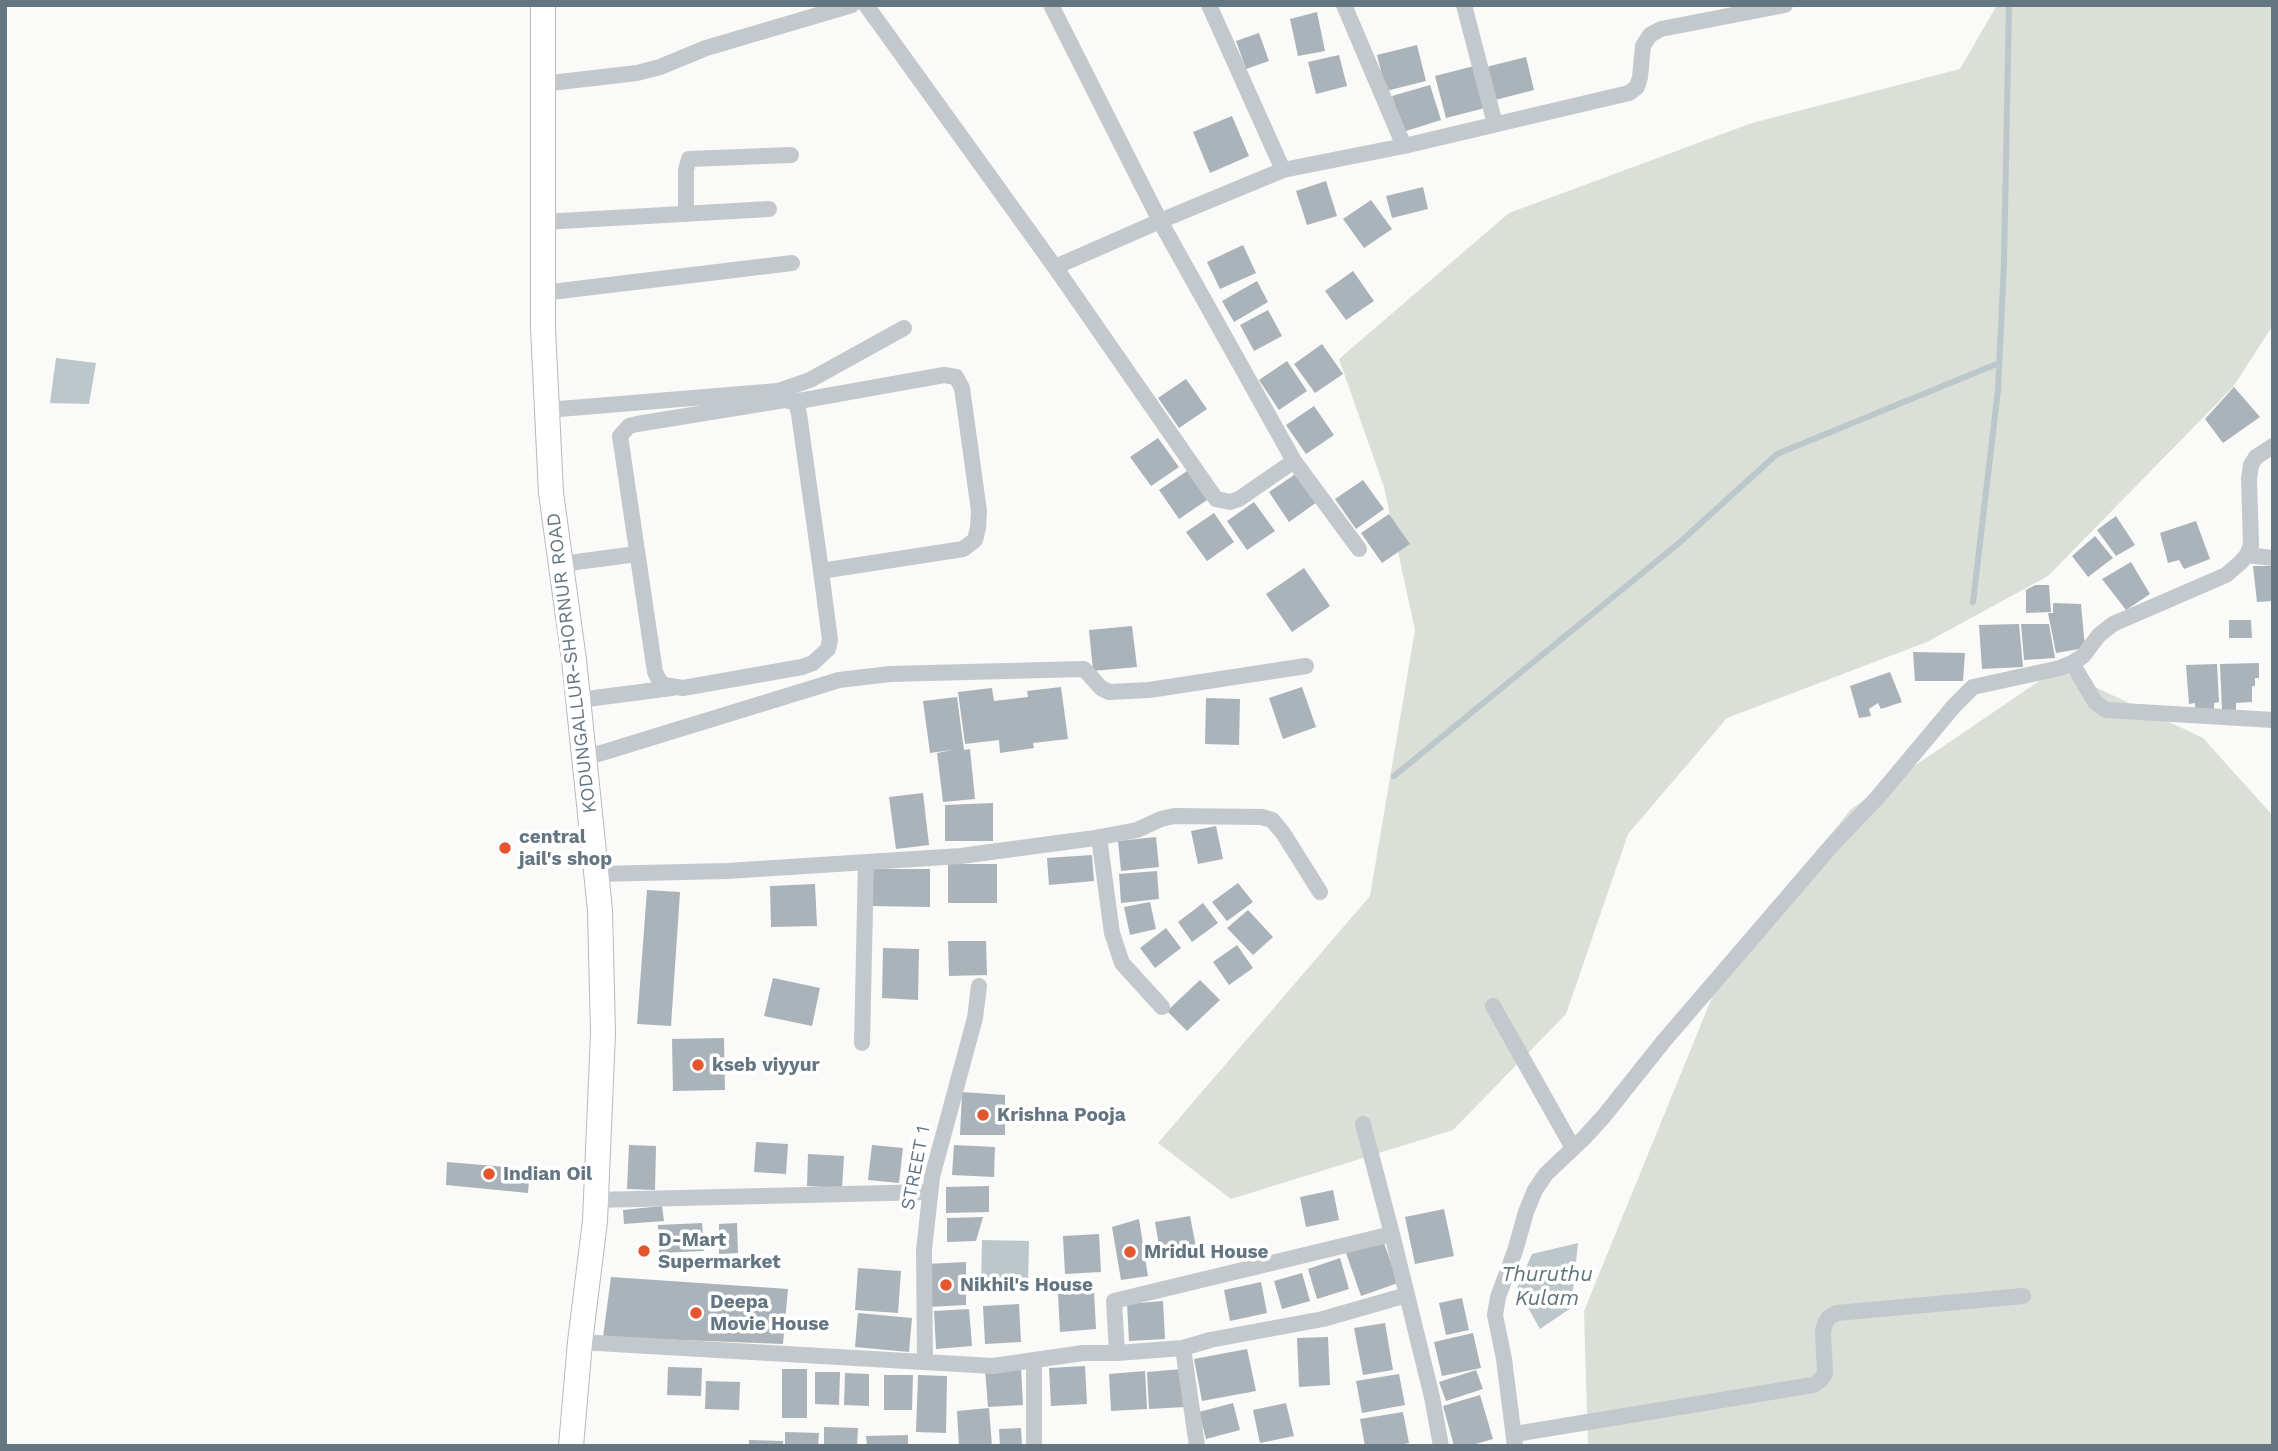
<!DOCTYPE html>
<html>
<head>
<meta charset="utf-8">
<style>
	body { margin:0 }
	#map { position:relative; width:2278px; height:1451px; overflow:hidden; background:#fafaf8; font-family:"Work Sans",sans-serif }
	canvas { display:block }
	.frame { position:absolute; inset:0; border:7px solid #657683; pointer-events:none }
</style>
</head>
<body>
<div id="map">
<canvas width="2278" height="1451"></canvas>
<div class="frame"></div>
</div>
<script>
const ctx = document.querySelector('canvas').getContext('2d');
ctx.lineJoin = 'round';
function paint(path, color) { ctx.fillStyle = color; ctx.fill(path, 'evenodd'); }
const shape = rows => new Path2D(rows.map(r => 'M' + r).join(''));
function trace(path, color, width, dash) { ctx.strokeStyle = color; ctx.lineWidth = width; ctx.lineCap = dash ? 'butt' : 'round'; ctx.setLineDash(dash || []); ctx.stroke(path); }
function write(font, color, halo, rows, align = 'center') {
  ctx.font = font + ' "Work Sans",sans-serif'; ctx.lineWidth = 7; ctx.setLineDash([]); ctx.textBaseline = 'middle'; ctx.strokeStyle = halo; ctx.fillStyle = color; for (const [text, x, y, turn = 0] of rows) {
    ctx.save(); ctx.translate(x, y); ctx.rotate((+turn || 0) * Math.PI / 180); ctx.textAlign = isNaN(turn) ? turn : align; if (halo) ctx.strokeText(text, 0, 0); ctx.fillText(text, 0, 0); ctx.restore();
  }
}
paint(shape([
	[1997,5,2273,5,2273,325,2233,387,2048,576,1927,642,1727,718,1628,834,1566,1014,1453,1130,1231,1199,1158,1143,1370,896,1415,630,1384,487,1339,359,1509,213,1752,123,1960,69],
	[2057,669,2203,738,2273,816,2273,1446,1588,1446,1584,1311,1724,968,1851,809]
]), '#dadfd7');
paint(shape([
	[56,358,96,363,89,404,50,403],
	[982,1240,1029,1241,1028,1285,981,1287],
	[1578,1243,1571,1308,1540,1329,1517,1288,1532,1254]
]), '#bbc7cb');
trace(shape([
	[1973,602,1998,390,2004,263,2009,5],
	[1394,776,1679,543,1777,454,1999,363]
]), '#bbc7cb', 6);
paint(shape([
	[1317,12,1325,51,1298,56,1290,19],
	[1259,33,1269,61,1246,69,1236,41],
	[1417,45,1426,81,1386,91,1377,55],
	[1339,55,1347,86,1316,94,1308,62],
	[1526,57,1534,90,1495,100,1486,67],
	[1474,66,1485,108,1446,118,1435,76],
	[1430,85,1441,120,1403,132,1392,96],
	[1232,116,1249,156,1210,173,1193,132],
	[1326,181,1337,216,1307,225,1296,191],
	[1423,187,1428,209,1392,218,1386,196],
	[1371,200,1392,229,1364,248,1343,219],
	[1243,245,1256,273,1220,289,1207,262],
	[1353,271,1374,301,1346,320,1325,291],
	[1257,281,1268,302,1234,322,1222,301],
	[1268,310,1282,336,1254,351,1240,325],
	[1322,344,1343,374,1315,393,1294,364],
	[1287,361,1307,391,1279,410,1259,380],
	[1186,379,1207,409,1179,428,1158,398],
	[2234,387,2260,417,2223,443,2205,419],
	[1314,406,1334,435,1306,454,1286,425],
	[1158,438,1179,467,1151,486,1130,457],
	[1187,471,1207,500,1179,519,1159,490],
	[1297,473,1317,502,1289,522,1269,492],
	[1363,480,1384,509,1356,529,1335,499],
	[1254,502,1275,531,1247,550,1227,521],
	[1214,513,1234,542,1207,561,1186,532],
	[1389,514,1410,544,1382,563,1361,533],
	[2116,516,2135,545,2116,556,2097,530],
	[2196,521,2210,559,2184,569,2179,560,2168,563,2160,533],
	[2095,536,2113,558,2088,577,2072,556],
	[2131,562,2150,594,2126,610,2102,579],
	[2253,566,2273,566,2273,601,2257,602],
	[1304,568,1330,606,1292,632,1266,594],
	[2035,585,2049,585,2051,612,2026,613,2026,590],
	[2053,603,2081,604,2085,648,2056,653,2048,613,2053,613],
	[2229,620,2251,620,2252,638,2229,638],
	[2019,624,2023,667,1982,669,1979,625],
	[2021,624,2049,624,2055,658,2024,660],
	[1132,626,1137,667,1093,671,1089,630],
	[1913,652,1965,653,1963,681,1915,681],
	[2259,663,2259,678,2255,678,2255,686,2252,686,2252,702,2236,703,2236,710,2222,710,2220,664],
	[2217,664,2219,702,2214,703,2214,710,2195,711,2195,703,2189,704,2186,665],
	[1890,672,1902,702,1881,709,1878,703,1869,709,1871,716,1859,718,1850,686],
	[1061,687,1068,739,1033,743,1034,748,1000,753,999,740,965,744,958,692,992,688,994,701,1028,697,1027,691],
	[1302,687,1316,727,1283,739,1269,698],
	[957,697,964,750,970,749,975,799,943,802,937,753,952,750,930,753,923,701],
	[1206,698,1240,699,1239,745,1205,744],
	[923,793,929,845,896,849,889,797],
	[993,803,993,841,945,841,945,805],
	[1216,826,1223,859,1198,864,1191,831],
	[1156,837,1159,867,1121,871,1118,841],
	[1092,855,1094,881,1049,885,1047,858],
	[948,864,997,864,997,903,948,903],
	[870,869,930,869,930,907,870,906],
	[1157,871,1159,899,1121,903,1119,874],
	[1238,883,1253,902,1227,921,1212,902],
	[815,884,817,926,771,927,770,886],
	[647,890,680,892,671,1026,637,1024],
	[1150,902,1156,929,1130,935,1124,907],
	[1203,903,1218,923,1192,942,1178,922],
	[1248,910,1273,937,1253,955,1227,928],
	[1166,928,1181,948,1155,968,1140,948],
	[948,941,986,941,987,975,949,976],
	[1237,945,1253,968,1229,985,1213,962],
	[883,948,919,949,918,1000,882,998],
	[773,978,820,988,812,1026,764,1016],
	[1200,980,1220,1000,1187,1031,1167,1011],
	[724,1038,725,1090,673,1091,672,1039],
	[962,1092,1005,1095,1005,1135,960,1135],
	[756,1142,788,1144,786,1174,754,1172],
	[629,1145,656,1146,655,1190,627,1189],
	[872,1145,903,1148,899,1183,868,1180],
	[954,1145,995,1147,994,1177,952,1175],
	[808,1154,844,1156,842,1188,807,1186],
	[447,1162,530,1169,528,1193,446,1185],
	[989,1186,989,1212,946,1213,946,1187],
	[1333,1190,1339,1220,1306,1227,1300,1197],
	[662,1206,664,1221,624,1224,623,1210],
	[1444,1209,1454,1256,1415,1264,1405,1217],
	[1190,1216,1197,1252,1161,1258,1155,1222],
	[983,1217,976,1241,947,1242,947,1218],
	[1139,1219,1148,1276,1121,1280,1112,1227],
	[702,1223,704,1251,659,1253,658,1225],
	[737,1223,738,1253,719,1254,719,1224],
	[1099,1234,1101,1272,1065,1274,1063,1236],
	[1383,1240,1398,1283,1361,1296,1346,1253],
	[1340,1258,1349,1289,1317,1299,1308,1269],
	[966,1262,966,1305,927,1307,926,1264],
	[858,1268,901,1271,898,1313,855,1310],
	[1302,1273,1310,1301,1282,1309,1274,1281],
	[611,1277,788,1289,783,1344,603,1337],
	[1261,1282,1267,1313,1230,1321,1224,1290],
	[1094,1292,1096,1329,1060,1332,1058,1294],
	[1462,1298,1469,1330,1446,1335,1439,1303],
	[1163,1301,1165,1339,1129,1341,1127,1304],
	[1019,1304,1021,1342,985,1344,983,1306],
	[969,1309,972,1346,936,1349,934,1311],
	[858,1313,912,1318,909,1352,855,1347],
	[1385,1323,1393,1370,1363,1375,1354,1328],
	[1473,1333,1481,1368,1442,1376,1434,1342],
	[1328,1337,1330,1385,1299,1387,1297,1338],
	[1247,1349,1256,1391,1202,1401,1194,1359],
	[1085,1366,1087,1404,1051,1406,1049,1368],
	[668,1367,702,1368,701,1396,667,1395],
	[1021,1367,1023,1405,988,1407,985,1369],
	[782,1369,807,1369,807,1418,782,1418],
	[1182,1369,1185,1407,1149,1409,1147,1372],
	[1476,1370,1483,1389,1446,1401,1439,1382],
	[1145,1371,1147,1409,1111,1411,1109,1374],
	[815,1372,840,1372,839,1405,815,1404],
	[845,1373,869,1374,869,1406,844,1405],
	[1399,1374,1405,1405,1362,1413,1356,1381],
	[884,1375,913,1375,912,1410,884,1410],
	[918,1375,947,1376,946,1433,916,1432],
	[706,1381,740,1382,739,1410,705,1409],
	[1480,1395,1493,1439,1469,1446,1454,1446,1443,1406],
	[1233,1403,1240,1430,1206,1439,1199,1412],
	[1286,1403,1294,1436,1260,1443,1253,1410],
	[989,1408,992,1446,959,1446,957,1411],
	[1403,1412,1409,1443,1394,1446,1365,1446,1360,1419],
	[824,1427,858,1428,857,1446,824,1446],
	[1021,1428,1022,1446,1000,1446,999,1429],
	[785,1432,819,1433,818,1446,785,1446],
	[908,1435,908,1446,867,1446,866,1436],
	[749,1440,783,1441,783,1446,749,1446]
]), '#aab3b9');
const primary = shape([
	[543,5,543,328,551,493,574,660,600,910,603,1033,595,1221,580,1342,571,1446]
]);
trace(primary, '#b5babe', 26);
trace(shape([
	[866,5,1057,270,1216,499,1230,502,1239,499,1294,461],
	[1051,5,1160,221,1294,461,1359,549],
	[1209,5,1283,170],
	[1344,5,1404,146],
	[1464,5,1495,124],
	[542,84,637,73,660,67,706,48,852,5],
	[686,214,686,170,689,159,791,155],
	[543,222,769,209],
	[1055,267,1160,221,1283,170,1404,146,1629,93,1637,87,1640,77,1643,46,1650,35,1661,29,1785,5],
	[543,293,792,263],
	[785,400,793,402,797,406,799,414,821,571,830,640,828,649,813,663,802,667,683,688,664,685,659,680,655,672,620,436,629,426,637,424,785,400],
	[793,402,944,375,956,377,962,388,979,511,978,528,975,540,963,549,821,571],
	[547,410,778,391,810,380,904,328],
	[2247,555,2273,558],
	[561,564,637,554],
	[2072,663,2095,702,2106,710,2273,720],
	[579,700,672,688],
	[585,758,839,680,890,674,1084,669,1101,688,1109,692,1149,690,1306,666],
	[1099,837,1112,933,1122,963,1162,1007],
	[596,874,727,871,961,856,1095,838,1137,830,1161,819,1174,816,1262,817,1272,820,1283,833,1320,892],
	[1493,1006,1573,1148],
	[862,1043,866,862],
	[1363,1124,1392,1234],
	[596,1200,930,1192],
	[580,1342,993,1366,1083,1353,1117,1353,1183,1348,1210,1340,1323,1319,1407,1295],
	[1183,1348,1197,1446],
	[1117,1353,1114,1301,1392,1234,1432,1397,1441,1446],
	[925,1362,924,1250,932,1177,975,1018,979,986],
	[1515,1434,1813,1385,1821,1380,1825,1373,1823,1332,1825,1324,1829,1317,1837,1313,2023,1296],
	[1034,1446,1034,1360],
	[1515,1446,1504,1359,1495,1315,1498,1297,1515,1251,1526,1212,1535,1190,1546,1174,1584,1138,1604,1116,1663,1042,1833,844,1877,798,1954,706,1973,687,2060,668,2072,663,2083,656,2099,635,2113,624,2226,575,2241,562,2247,555,2251,545,2249,479,2251,465,2256,457,2273,446]
]), '#c3c8cc', 16);
trace(primary, '#fff', 24);
for (const [x, y, r, color] of [
	[505,848,7,"#e4572e"],
	[698,1065,7,"#e4572e"],
	[983,1115,7,"#e4572e"],
	[489,1174,7,"#e4572e"],
	[644,1251,7,"#e4572e"],
	[1130,1252,7,"#e4572e"],
	[946,1285,7,"#e4572e"],
	[696,1313,7,"#e4572e"]
]) { const dot = new Path2D(); dot.arc(x, y, r, 0, 2 * Math.PI); ctx.fillStyle = color; ctx.fill(dot); trace(dot, '#fff', 2.5); }
write('19px', '#657683', '#fff', [
	["KODUNGALLUR-SHORNUR ROAD",572,663,-97],
	["STREET 1",916,1168,-79]
]);
write('bold 19px', '#657683', '#fff', [
	["central",519,837],
	["jail's shop",519,859],
	["kseb viyyur",712,1065],
	["Krishna Pooja",997,1115],
	["Indian Oil",503,1174],
	["D-Mart",658,1240],
	["Supermarket",658,1262],
	["Mridul House",1144,1252],
	["Nikhil's House",960,1285],
	["Deepa",710,1302],
	["Movie House",710,1324]
], 'left');
write('italic 21px', '#60757c', '#fff', [
	["Thuruthu",1547,1275],
	["Kulam",1547,1299]
]);
</script>
</body>
</html>
